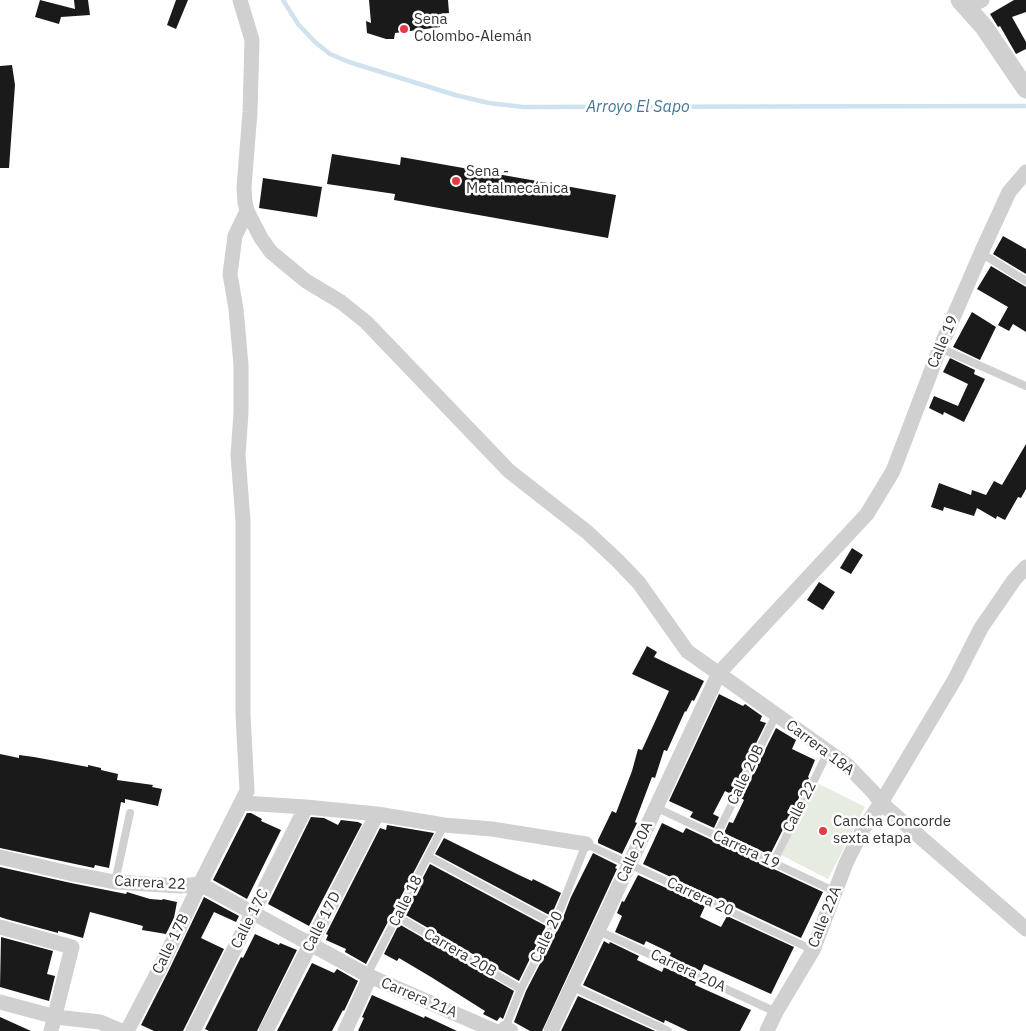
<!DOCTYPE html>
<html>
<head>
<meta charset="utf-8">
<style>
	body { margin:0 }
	canvas { display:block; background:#fff }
</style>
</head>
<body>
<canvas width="1026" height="1031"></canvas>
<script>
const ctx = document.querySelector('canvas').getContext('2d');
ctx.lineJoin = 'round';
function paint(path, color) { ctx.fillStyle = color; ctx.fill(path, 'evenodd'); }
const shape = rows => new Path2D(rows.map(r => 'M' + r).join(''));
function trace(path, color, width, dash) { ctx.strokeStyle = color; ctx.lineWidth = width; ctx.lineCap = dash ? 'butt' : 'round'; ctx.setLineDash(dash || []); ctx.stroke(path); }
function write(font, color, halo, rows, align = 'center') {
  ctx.font = font + ' "IBM Plex Sans",sans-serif'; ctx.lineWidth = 5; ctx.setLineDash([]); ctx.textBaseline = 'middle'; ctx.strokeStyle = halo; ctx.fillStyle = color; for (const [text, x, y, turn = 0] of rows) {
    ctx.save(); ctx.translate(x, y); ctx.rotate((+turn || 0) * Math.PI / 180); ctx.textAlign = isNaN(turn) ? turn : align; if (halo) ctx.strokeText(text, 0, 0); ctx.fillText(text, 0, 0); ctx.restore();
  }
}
paint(shape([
	[817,783,865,807,828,879,781,855]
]), '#e6ecdf');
trace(shape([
	[283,0,298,24,315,42,330,54,349,62,455,95,489,103,523,107,1026,106]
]), '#cfe2ee', 4.5);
paint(shape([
	[40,0,75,9,74,0,88,0,90,15,61,17,59,24,35,17],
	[176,0,188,0,176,29,167,25],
	[369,0,448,0,449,13,439,14,440,27,395,33,394,39,386,39,367,33,366,21,371,23],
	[1014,0,1026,0,1026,12,1012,17,1026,42,1026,49,1016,54,1000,26,998,27,990,14],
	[12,65,15,85,9,168,0,168,0,66],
	[332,154,400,165,401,157,616,195,608,238,394,200,395,194,327,184],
	[263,178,322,187,317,217,259,208],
	[1003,236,1026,249,1026,274,993,254],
	[991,266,1026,287,1026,332,1013,324,1009,331,998,325,1008,307,977,289],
	[972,312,996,327,980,360,953,347],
	[950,358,975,370,974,374,985,379,964,422,944,412,943,415,929,408,934,396,958,406,968,384,943,372],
	[1026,444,1026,489,1021,498,1018,497,1005,520,997,516,996,519,977,508,974,516,944,507,943,511,931,507,939,483,971,495,972,490,986,495,994,481,1002,485],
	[852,548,863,555,851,574,840,568],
	[819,582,835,592,823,610,807,600],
	[647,646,657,652,654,657,704,681,694,701,692,700,686,712,685,711,667,751,664,750,655,778,652,777,635,822,637,823,622,854,598,843,598,840,612,811,616,813,632,771,638,749,642,750,669,691,632,674],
	[719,694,743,706,745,704,762,716,760,721,766,723,731,794,725,791,713,814,719,817,714,828,690,817,693,812,669,801],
	[776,728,796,740,792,749,815,760,808,777,809,778,770,855,724,833,729,822,733,823,744,800,741,798],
	[0,754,19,758,19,755,34,757,88,767,88,765,101,768,101,770,118,774,117,780,153,785,152,787,162,789,158,806,125,799,125,803,121,802,109,868,95,865,94,868,0,848],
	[247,813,251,813,262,819,261,821,281,830,247,899,213,880],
	[311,817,324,818,338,825,341,820,358,822,362,824,309,926,268,904],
	[662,823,683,833,686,828,823,892,801,938,643,864],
	[387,825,434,833,366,964,345,952,346,949,326,940,328,935,326,934,380,828,386,830],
	[444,838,519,875,532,881,533,879,561,893,551,916,435,854],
	[593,853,617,865,615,868,617,869,542,1031,530,1031,514,1022,526,991,561,923,571,897],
	[430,864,546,926,519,981,404,914],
	[0,867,71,883,126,894,127,892,150,899,162,900,163,899,177,902,174,918,166,934,142,930,143,926,90,912,83,938,58,931,58,933,6,919,0,917],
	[638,875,705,906,700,917,721,927,727,916,794,947,771,994,704,964,701,971,669,957,671,953,646,941,644,945,615,932,622,916,617,913,622,901,624,902],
	[204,897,239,916,236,922,214,912,201,938,224,949,183,1031,154,1031,141,1025,168,972],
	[399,924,514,991,503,1019,500,1017,497,1021,483,1014,485,1011,431,977,399,958,397,961,384,954],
	[255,934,279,945,280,943,297,950,257,1031,209,1031,205,1029,241,957,243,958],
	[1,937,53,951,47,974,55,976,49,1001,0,987],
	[604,941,609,944,610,942,639,956,637,960,662,972,664,967,696,982,695,985,751,1010,740,1031,688,1031,665,1020,664,1023,583,985],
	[312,963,334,973,337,969,358,981,344,1011,343,1010,332,1031,277,1031],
	[372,995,424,1018,425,1016,457,1031,358,1031,364,1018,362,1017],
	[578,996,655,1031,561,1031],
	[0,1017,31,1031,0,1031]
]), '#1a1a1a');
trace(shape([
	[981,253,1026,281],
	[940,348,1026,386],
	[655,807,836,892],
	[716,836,776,715],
	[429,857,554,924],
	[773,863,828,752],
	[115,882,130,813],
	[398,917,521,989],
	[599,931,776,1012],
	[367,975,444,825],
	[573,987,668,1031],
	[505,1028,521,989,556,920,586,844,813,950]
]), '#d0d0d0', 8);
trace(shape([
	[240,0,252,40,250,112,244,187,245,202,247,211,261,238,271,252,306,281,341,302,366,322,509,471,587,532,618,561,639,583,687,651,847,765,874,793,881,803,1026,929],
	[968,7,982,0],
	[242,803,306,807,377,814,444,825,492,829,586,844],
	[0,857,73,874,115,882,180,886,200,884,367,975,495,1031],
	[0,927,72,947,51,1031],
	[0,1002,56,1017,100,1022,121,1031],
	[505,1028,511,1031],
	[127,1031,160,968,200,884,247,791,243,714,243,521,238,455,241,413,241,365,236,309,230,274,235,236,247,211],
	[193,1031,306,807],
	[266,1031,377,814],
	[345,1031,370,977],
	[551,1031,719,673,867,514,893,471,940,348,981,253,1009,192,1026,172],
	[767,1031,776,1012,813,950,846,863,863,829,881,803,955,679,981,628,1014,580,1026,567]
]), '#d0d0d0', 15);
trace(shape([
	[960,0,984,27,1026,89]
]), '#d0d0d0', 19);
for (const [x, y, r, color] of [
	[404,29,5,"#e63946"],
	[456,181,5,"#e63946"],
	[823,831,5,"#e63946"]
]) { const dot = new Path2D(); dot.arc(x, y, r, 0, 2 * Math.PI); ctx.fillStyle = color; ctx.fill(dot); trace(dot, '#fff', 2); }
write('15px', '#333', '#fff', [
	["Sena",414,20],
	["Colombo-Alemán",414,37],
	["Sena -",466,172],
	["Metalmecánica",466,189],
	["Cancha Concorde",833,822],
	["sexta etapa",833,839]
], 'left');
write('15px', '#333', '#fff', [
	["Calle 19",943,342,-67],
	["Carrera 18A",820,748,37],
	["Calle 20B",746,775,-64],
	["Calle 22",800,807,-63],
	["Carrera 19",746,850,25],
	["Calle 20A",635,852,-65],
	["Carrera 22",150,883,3],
	["Carrera 20",700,897,25],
	["Calle 18",406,901,-63],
	["Calle 22A",825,917,-68],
	["Calle 17C",250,919,-63],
	["Calle 17D",322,922,-63],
	["Calle 20",547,937,-64],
	["Calle 17B",171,944,-64],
	["Carrera 20B",460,953,30],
	["Carrera 20A",688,971,25],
	["Carrera 21A",419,998,23]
]);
write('italic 16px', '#3f7597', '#fff', [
	["Arroyo El Sapo",638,107]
]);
</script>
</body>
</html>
